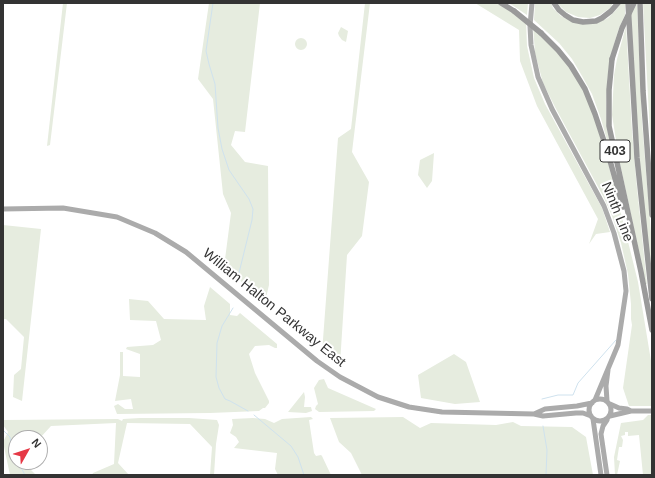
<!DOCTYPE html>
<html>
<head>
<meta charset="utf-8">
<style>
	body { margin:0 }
	#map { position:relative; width:655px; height:478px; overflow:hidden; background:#fff; font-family:Arial,sans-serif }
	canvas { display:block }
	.frame { position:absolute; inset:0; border:4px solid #333; pointer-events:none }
	.north { position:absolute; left:8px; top:430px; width:40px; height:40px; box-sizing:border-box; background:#fff; border:1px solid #adadad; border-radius:50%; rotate:51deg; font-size:11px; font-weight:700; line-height:16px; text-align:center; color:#333 }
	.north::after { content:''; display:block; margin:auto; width:14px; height:18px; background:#e63946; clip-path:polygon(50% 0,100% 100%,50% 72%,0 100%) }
</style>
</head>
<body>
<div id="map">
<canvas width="655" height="478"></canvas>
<div class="frame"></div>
<div class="north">N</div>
</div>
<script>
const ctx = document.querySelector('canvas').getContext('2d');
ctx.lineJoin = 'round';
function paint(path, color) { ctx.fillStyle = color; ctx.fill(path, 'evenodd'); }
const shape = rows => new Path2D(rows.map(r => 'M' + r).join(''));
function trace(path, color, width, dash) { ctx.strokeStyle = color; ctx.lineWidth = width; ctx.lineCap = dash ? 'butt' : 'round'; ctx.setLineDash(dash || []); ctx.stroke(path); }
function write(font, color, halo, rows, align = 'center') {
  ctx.font = font + ' Arial,sans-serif'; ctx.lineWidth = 4; ctx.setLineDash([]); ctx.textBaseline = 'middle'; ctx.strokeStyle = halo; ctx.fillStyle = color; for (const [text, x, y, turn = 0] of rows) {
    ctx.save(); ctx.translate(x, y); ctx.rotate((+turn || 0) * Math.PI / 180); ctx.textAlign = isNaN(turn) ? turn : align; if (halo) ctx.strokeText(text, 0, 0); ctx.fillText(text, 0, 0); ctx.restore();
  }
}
paint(shape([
	[63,3,67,3,50,145,47,146],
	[209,3,260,3,245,132,235,131,231,145,245,162,268,166,269,285,265,302,224,267,231,213,223,194,213,99,198,79],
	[365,3,370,3,352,152,369,182,362,236,347,255,340,364,322,353,338,138,351,129],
	[475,3,500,3,526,21,527,46,534,78,545,104,602,208,610,232,596,234,589,244,598,219,537,106,520,61,519,30],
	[509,3,528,3,527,15],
	[535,3,551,3,553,8,561,16,567,19,597,23,608,18,616,10,621,3,625,3,625,15,619,28,612,51,608,75,606,102,607,126,612,158,601,119,592,94,582,76,572,59,559,43,534,20],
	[557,3,613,3,610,8,600,15,590,18,578,17,566,12],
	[637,3,642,122,652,245,652,283,641,181,630,17],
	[643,3,652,3,652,172],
	[533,26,558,50,585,91,597,123,615,189,638,282,652,367,652,406,629,406,623,388,632,325,631,319,631,304,628,274,621,243,612,216,604,198,555,107,543,83,535,53],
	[626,26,632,131,637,188,647,284,646,284,619,159,612,115,614,75,617,59],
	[341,27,348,31,346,42,342,40,339,36,338,33],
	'295 44a6 6 0 1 1 12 0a6 6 0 1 1-12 0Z',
	[434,153,432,181,427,188,418,175,420,160],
	[3,225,41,229,22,401,13,397,14,375,21,369,24,337,6,319,3,319],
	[210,287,230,304,230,315,237,316,240,313,277,344,277,348,275,348,269,345,255,346,249,354,255,373,269,401,269,403,265,408,263,408,259,411,210,413,117,414,114,406,118,404,125,409,133,409,131,399,115,401,120,375,120,352,123,352,123,376,140,377,140,354,126,349,127,347,153,345,161,340,156,321,130,320,129,299,148,301,164,319,206,320,204,306],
	[454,354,466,362,480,402,455,404,421,398,418,375],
	[324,379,328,388,376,409,374,411,319,412,315,409,316,406,318,404,314,388,319,380],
	[304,392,305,397,304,407,311,407,312,411,306,413,288,412],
	[648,415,652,415,652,475,643,475,639,435,628,436,628,432,625,432,625,435,621,436,623,440,622,447,619,447,617,460,620,461,617,475,615,475,614,457,621,423,643,420],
	[311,417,313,419,309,420,314,453,316,456,321,455,322,456,331,475,278,475,275,469,277,453,234,448,239,442,236,437,230,433,233,425,232,419,253,418,265,419,274,423,282,419],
	[403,417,420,428,431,423,496,425,513,422,521,426,572,427,586,437,593,475,362,475,351,453,339,442,330,418],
	[140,418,189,418,217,420,219,425,216,444,214,475,210,475,212,447,190,424,127,423,118,463,129,475,92,475,93,473,114,464,116,423,51,426,40,438,16,438,16,462,29,462,28,467,36,475,10,475,3,442,8,432,3,425,3,420,118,419,122,421,123,419]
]), '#e6ecdf');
trace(shape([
	[213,3,206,51,209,64,215,84,218,128,222,149,229,170,249,199,253,209,252,220,237,281],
	[233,308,222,326,217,343,216,377,219,388,225,399,230,401,248,411],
	[542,399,558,395,573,395,578,383,616,340],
	[254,415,291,446,298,457,304,475],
	[543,426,547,450,546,475],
	[3,430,10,437,12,451,16,458],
	[18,462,25,475]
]), '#cfe2ee', 1);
trace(shape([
	[532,3,530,26,531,45,538,77,552,109,604,206,614,233,624,271,626,291,618,345,595,400],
	[3,209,63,208,117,217,155,233,186,252,317,361,340,377,378,397,409,407,442,412,534,414,543,416,576,413,583,413,591,416],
	'589 410a11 11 0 1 1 22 0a11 11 0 1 1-22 0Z',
	[607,401,606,386,608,370],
	[610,404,619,408,627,409,631,411],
	[534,414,545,409,577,406,592,403],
	[610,416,631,411,652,411],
	[593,419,601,475],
	[607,420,603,426,601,434,607,475]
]), '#ababab', 5);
trace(shape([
	[501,3,514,11],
	[554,3,559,10,565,15,573,20,583,22,596,21,602,18,611,11,618,3],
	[628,3,637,158,652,299],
	[640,3,643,91,652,215],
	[541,33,558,50,571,66,585,89,595,114,607,150,623,207],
	[612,59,609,90,609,126,641,272,652,330]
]), '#9a9a9a', 5.5);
trace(shape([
	[514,11,541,33],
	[612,59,622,28,634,3]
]), '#9a9a9a', 5.5);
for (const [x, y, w] of [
	[615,151,30]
]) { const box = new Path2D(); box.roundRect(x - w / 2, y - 11, w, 22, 3); ctx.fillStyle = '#fff'; ctx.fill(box); trace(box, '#333', 1); }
write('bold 13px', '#333', null, [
	["403",615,151]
]);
write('14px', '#333', '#fff', [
	["Ninth Line",617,212,68],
	["William Halton Parkway East",274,308,39]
]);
</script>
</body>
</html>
